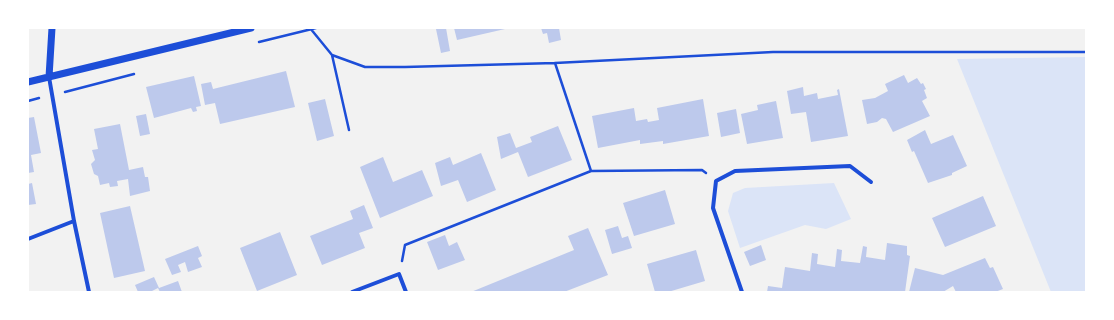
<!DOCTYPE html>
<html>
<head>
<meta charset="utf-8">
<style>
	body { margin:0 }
	#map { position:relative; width:1114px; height:320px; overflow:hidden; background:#f2f2f2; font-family:Raleway,sans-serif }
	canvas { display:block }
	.frame { position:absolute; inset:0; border:29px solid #fff; pointer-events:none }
</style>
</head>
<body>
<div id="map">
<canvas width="1114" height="320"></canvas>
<div class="frame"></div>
</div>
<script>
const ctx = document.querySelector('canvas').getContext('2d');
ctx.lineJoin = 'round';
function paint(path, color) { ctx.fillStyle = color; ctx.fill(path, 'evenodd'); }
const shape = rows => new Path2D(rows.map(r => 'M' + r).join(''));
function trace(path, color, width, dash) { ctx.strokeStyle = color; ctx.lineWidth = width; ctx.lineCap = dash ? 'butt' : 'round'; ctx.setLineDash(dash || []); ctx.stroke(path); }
paint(shape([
	[1086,57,1086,292,1051,292,957,59],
	[834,183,851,219,826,229,805,225,740,248,728,211,733,193,745,188]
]), '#dbe4f7');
paint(shape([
	[446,28,450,51,441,53,436,29],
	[454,28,505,28,505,29,457,40],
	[541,28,559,28,561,40,549,43,547,33,543,34],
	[286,71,295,107,220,124,215,103,205,105,201,84,211,82,213,89],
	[904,75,908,83,917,78,921,84,923,83,926,89,924,90,927,98,922,101,930,116,893,132,886,119,882,118,877,122,867,124,862,100,875,98,888,91,885,84],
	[194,76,201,106,196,107,197,111,193,112,191,108,154,118,146,87],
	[803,87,804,96,817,93,818,99,838,95,837,90,839,89,848,136,811,142,806,112,791,114,787,91],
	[325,99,334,136,317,141,308,103],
	[703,99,709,136,663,144,663,141,640,144,640,140,598,148,592,116,634,108,636,121,647,119,648,122,659,120,657,108],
	[776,101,783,138,747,144,741,114,758,110,757,105],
	[736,109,740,133,721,137,717,113],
	[146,114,150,134,140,136,136,116],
	[34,117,41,153,31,155,34,172,28,173,28,118],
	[120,124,129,170,143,167,145,177,148,177,150,191,130,196,128,179,117,181,118,186,110,187,109,183,100,185,98,176,94,174,91,164,95,160,92,150,98,149,94,129],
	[558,126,572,160,528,177,518,152,501,159,497,137,510,133,516,148,532,142,530,137],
	[925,130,931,144,953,135,967,166,952,173,952,175,928,183,914,151,912,152,907,140],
	[481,153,496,190,467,202,458,180,441,186,435,163,450,157,453,165],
	[383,157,393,182,422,170,433,196,380,218,360,167],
	[32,183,36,204,28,205,28,184],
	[665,190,675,224,634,236,623,203],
	[983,196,996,226,945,247,932,218],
	[364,205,373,228,359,233,365,248,322,265,310,236,353,219,350,211],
	[130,206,145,271,114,278,100,213],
	[618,226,622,238,628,236,632,248,612,254,605,230],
	[588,228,608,275,564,292,471,292,574,250,568,236],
	[280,232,297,275,257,291,240,248],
	[445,235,449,246,457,242,465,260,438,270,427,242],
	[887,243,907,246,907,255,910,256,905,292,767,292,768,286,782,288,785,267,810,271,812,253,818,254,817,264,835,267,837,249,842,250,841,261,860,263,863,246,867,247,866,257,885,260],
	[761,245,766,260,750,266,744,252],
	[198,246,202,256,198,258,202,267,188,272,185,262,178,265,181,272,172,275,165,259],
	[696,250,705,281,668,292,655,292,647,264],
	[985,258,990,268,993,267,1003,289,995,292,956,292,953,286,943,292,909,292,915,268,943,275],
	[154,277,159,288,178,281,182,292,160,292,158,288,150,292,138,292,135,285]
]), '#bdc9ec');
trace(shape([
	[310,28,332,55,349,130],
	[259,42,316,28],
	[332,55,365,67,405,67,555,63,773,52,1086,52],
	[555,63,591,171],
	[65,92,134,74],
	[28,101,39,98],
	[402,261,405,245,591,171,702,170,706,173]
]), '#1d4ed8', 2.5);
trace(shape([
	[49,77,74,221,89,292],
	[28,239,74,221],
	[352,292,399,274,406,292],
	[742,292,713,208,716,181,735,171,850,166,871,182]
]), '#1d4ed8', 4);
trace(shape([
	[49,77,52,28],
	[28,82,251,28]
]), '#1d4ed8', 7);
</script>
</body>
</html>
